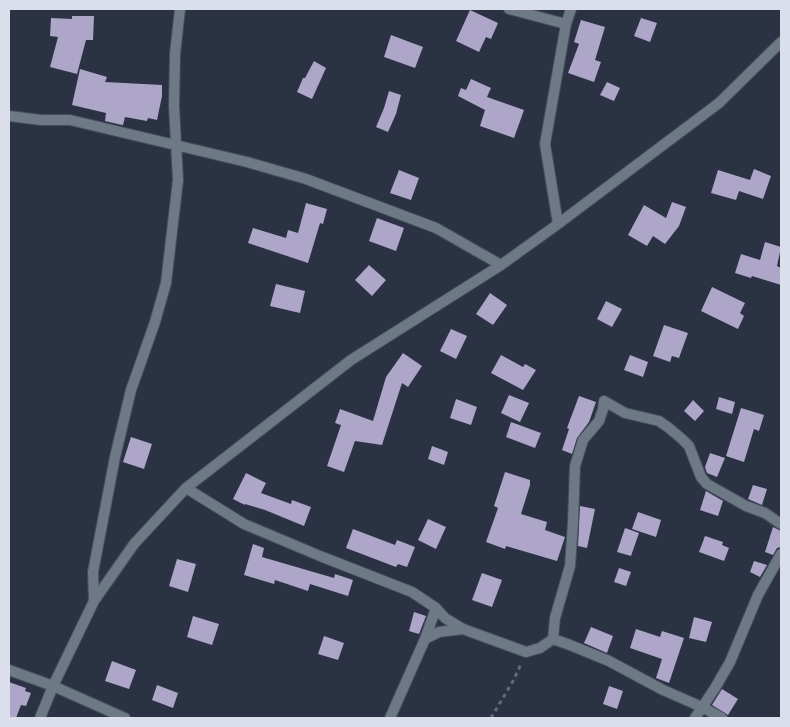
<!DOCTYPE html>
<html>
<head>
<meta charset="utf-8">
<style>
	body { margin:0 }
	#map { position:relative; width:790px; height:727px; overflow:hidden; background:#2b3244; font-family:"DejaVu Sans",sans-serif }
	canvas { display:block }
	.frame { position:absolute; inset:0; border:10px solid #dadfeb; pointer-events:none }
</style>
</head>
<body>
<div id="map">
<canvas width="790" height="727"></canvas>
<div class="frame"></div>
</div>
<script>
const ctx = document.querySelector('canvas').getContext('2d');
ctx.lineJoin = 'round';
function paint(path, color) { ctx.fillStyle = color; ctx.fill(path, 'evenodd'); }
const shape = rows => new Path2D(rows.map(r => 'M' + r).join(''));
function trace(path, color, width, dash) { ctx.strokeStyle = color; ctx.lineWidth = width; ctx.lineCap = dash ? 'butt' : 'round'; ctx.setLineDash(dash || []); ctx.stroke(path); }
paint(shape([
	[470,10,498,23,491,39,486,37,479,52,456,41],
	[72,16,94,16,93,40,86,40,77,74,50,67,58,37,50,36,51,18,72,19],
	[641,18,657,23,650,42,634,36],
	[581,20,605,27,595,60,601,62,594,82,568,73,579,44,574,42],
	[391,35,423,47,415,68,384,57],
	[314,61,326,68,312,99,297,92,303,78,305,78],
	[80,69,107,77,105,82,162,85,162,96,157,120,148,118,147,121,125,117,123,125,122,125,105,121,106,113,72,105],
	[471,79,491,88,487,97,524,110,514,138,480,126,485,110,458,96,461,88,466,90],
	[607,82,620,88,614,101,600,95],
	[389,91,401,95,396,114,388,132,376,127,384,108],
	[754,169,771,176,763,199,739,191,736,200,711,193,718,170,750,180],
	[399,170,419,178,411,200,390,193],
	[672,202,686,207,679,226,665,244,653,236,647,246,628,235,644,205,666,218],
	[306,203,327,209,323,224,320,223,308,263,248,243,253,228,286,238,288,230,298,233],
	[377,218,404,228,396,251,369,241],
	[765,242,781,247,777,266,781,268,781,285,752,276,751,278,735,273,741,254,760,260],
	[369,265,386,280,372,296,355,280],
	[276,284,305,291,300,313,270,306],
	[712,287,745,303,740,313,744,316,738,329,701,311],
	[490,293,507,305,493,325,476,314],
	[606,301,622,309,612,327,597,319],
	[664,325,688,333,679,358,672,356,670,362,653,356],
	[451,329,467,336,456,359,440,351],
	[403,353,422,366,408,387,402,383,382,445,355,441,344,472,327,466,341,425,335,423,340,409,373,421,386,377],
	[501,355,523,367,525,364,536,370,523,390,491,373],
	[630,355,648,362,643,377,624,370],
	[509,395,529,403,520,422,501,413],
	[579,396,596,402,589,422,577,438,572,454,562,450,569,429,567,428],
	[719,397,735,402,732,414,716,409],
	[456,399,477,407,471,425,450,418],
	[693,400,704,411,695,421,684,411],
	[741,408,764,415,759,431,754,429,744,462,726,456],
	[511,422,541,433,535,448,506,437],
	[131,437,152,444,144,469,123,462],
	[432,446,448,452,444,465,428,459],
	[710,453,725,458,717,477,707,473,705,467],
	[505,472,530,480,530,485,521,514,547,522,545,530,565,537,557,561,506,546,505,549,486,542,498,508,494,506],
	[246,473,266,483,261,493,291,504,292,500,311,507,304,526,265,510,245,504,245,505,233,499],
	[753,485,767,489,762,505,748,499],
	[706,491,723,501,718,516,700,510],
	[580,506,595,509,587,548,578,546],
	[638,512,661,520,656,537,632,529],
	[428,519,446,527,436,549,418,540],
	[773,527,781,531,781,547,777,548,773,555,765,552],
	[625,528,639,533,631,556,617,552],
	[353,529,395,545,397,540,415,547,407,567,398,564,396,567,346,548],
	[705,536,723,542,722,545,729,548,724,561,699,552],
	[253,544,264,548,262,557,334,578,335,574,353,580,348,596,310,584,308,591,275,580,274,584,244,575],
	[177,559,196,564,188,592,169,586],
	[754,561,767,565,760,577,750,572],
	[619,568,631,572,626,586,614,582],
	[482,573,502,580,492,607,472,600],
	[414,612,426,616,419,634,409,631],
	[193,616,219,624,212,645,187,637],
	[694,617,712,622,706,642,689,638],
	[591,627,613,636,607,653,584,643],
	[636,629,660,637,662,631,684,638,669,683,656,678,662,659,630,648],
	[324,636,344,643,338,660,318,654],
	[112,661,136,670,129,689,105,681],
	[9,682,26,688,25,691,31,693,26,706,21,705,16,718,9,718],
	[157,685,178,693,173,708,152,700],
	[609,686,623,691,617,709,603,704],
	[722,689,738,699,728,715,712,705]
]), '#ada6c9');
const minor = shape([
	[509,9,566,24],
	[9,116,41,120,70,120,247,162,306,179,436,228,501,265],
	[558,224,545,144,566,24,571,9],
	[604,401,625,413,659,421,669,428,682,439,689,446,701,477,707,484,746,506,765,513,781,524],
	[186,488,244,524,320,556,412,592,436,608,445,618,463,629,526,652,540,648,553,639,570,645,609,661,663,690,702,707,722,718],
	[94,601,93,572,115,457,131,390,155,322,166,283,178,180,174,106,175,54,180,9],
	[425,639,439,632,463,629],
	[553,639,555,618,570,566,573,523,575,466,583,440,599,421,603,409,604,401],
	[9,670,53,686,125,718],
	[40,718,53,686,94,601,134,544,186,488,351,360,501,265,558,224,719,103,781,42],
	[390,718,425,639,436,608],
	[695,718,715,688,730,662,758,595,781,554]
]);
trace(minor, '#474e5f', 12);
trace(shape([
	[491,718,513,681,522,662]
]), '#626979', 3, [4, 4]);
trace(minor, '#6d7a85', 10);
</script>
</body>
</html>
